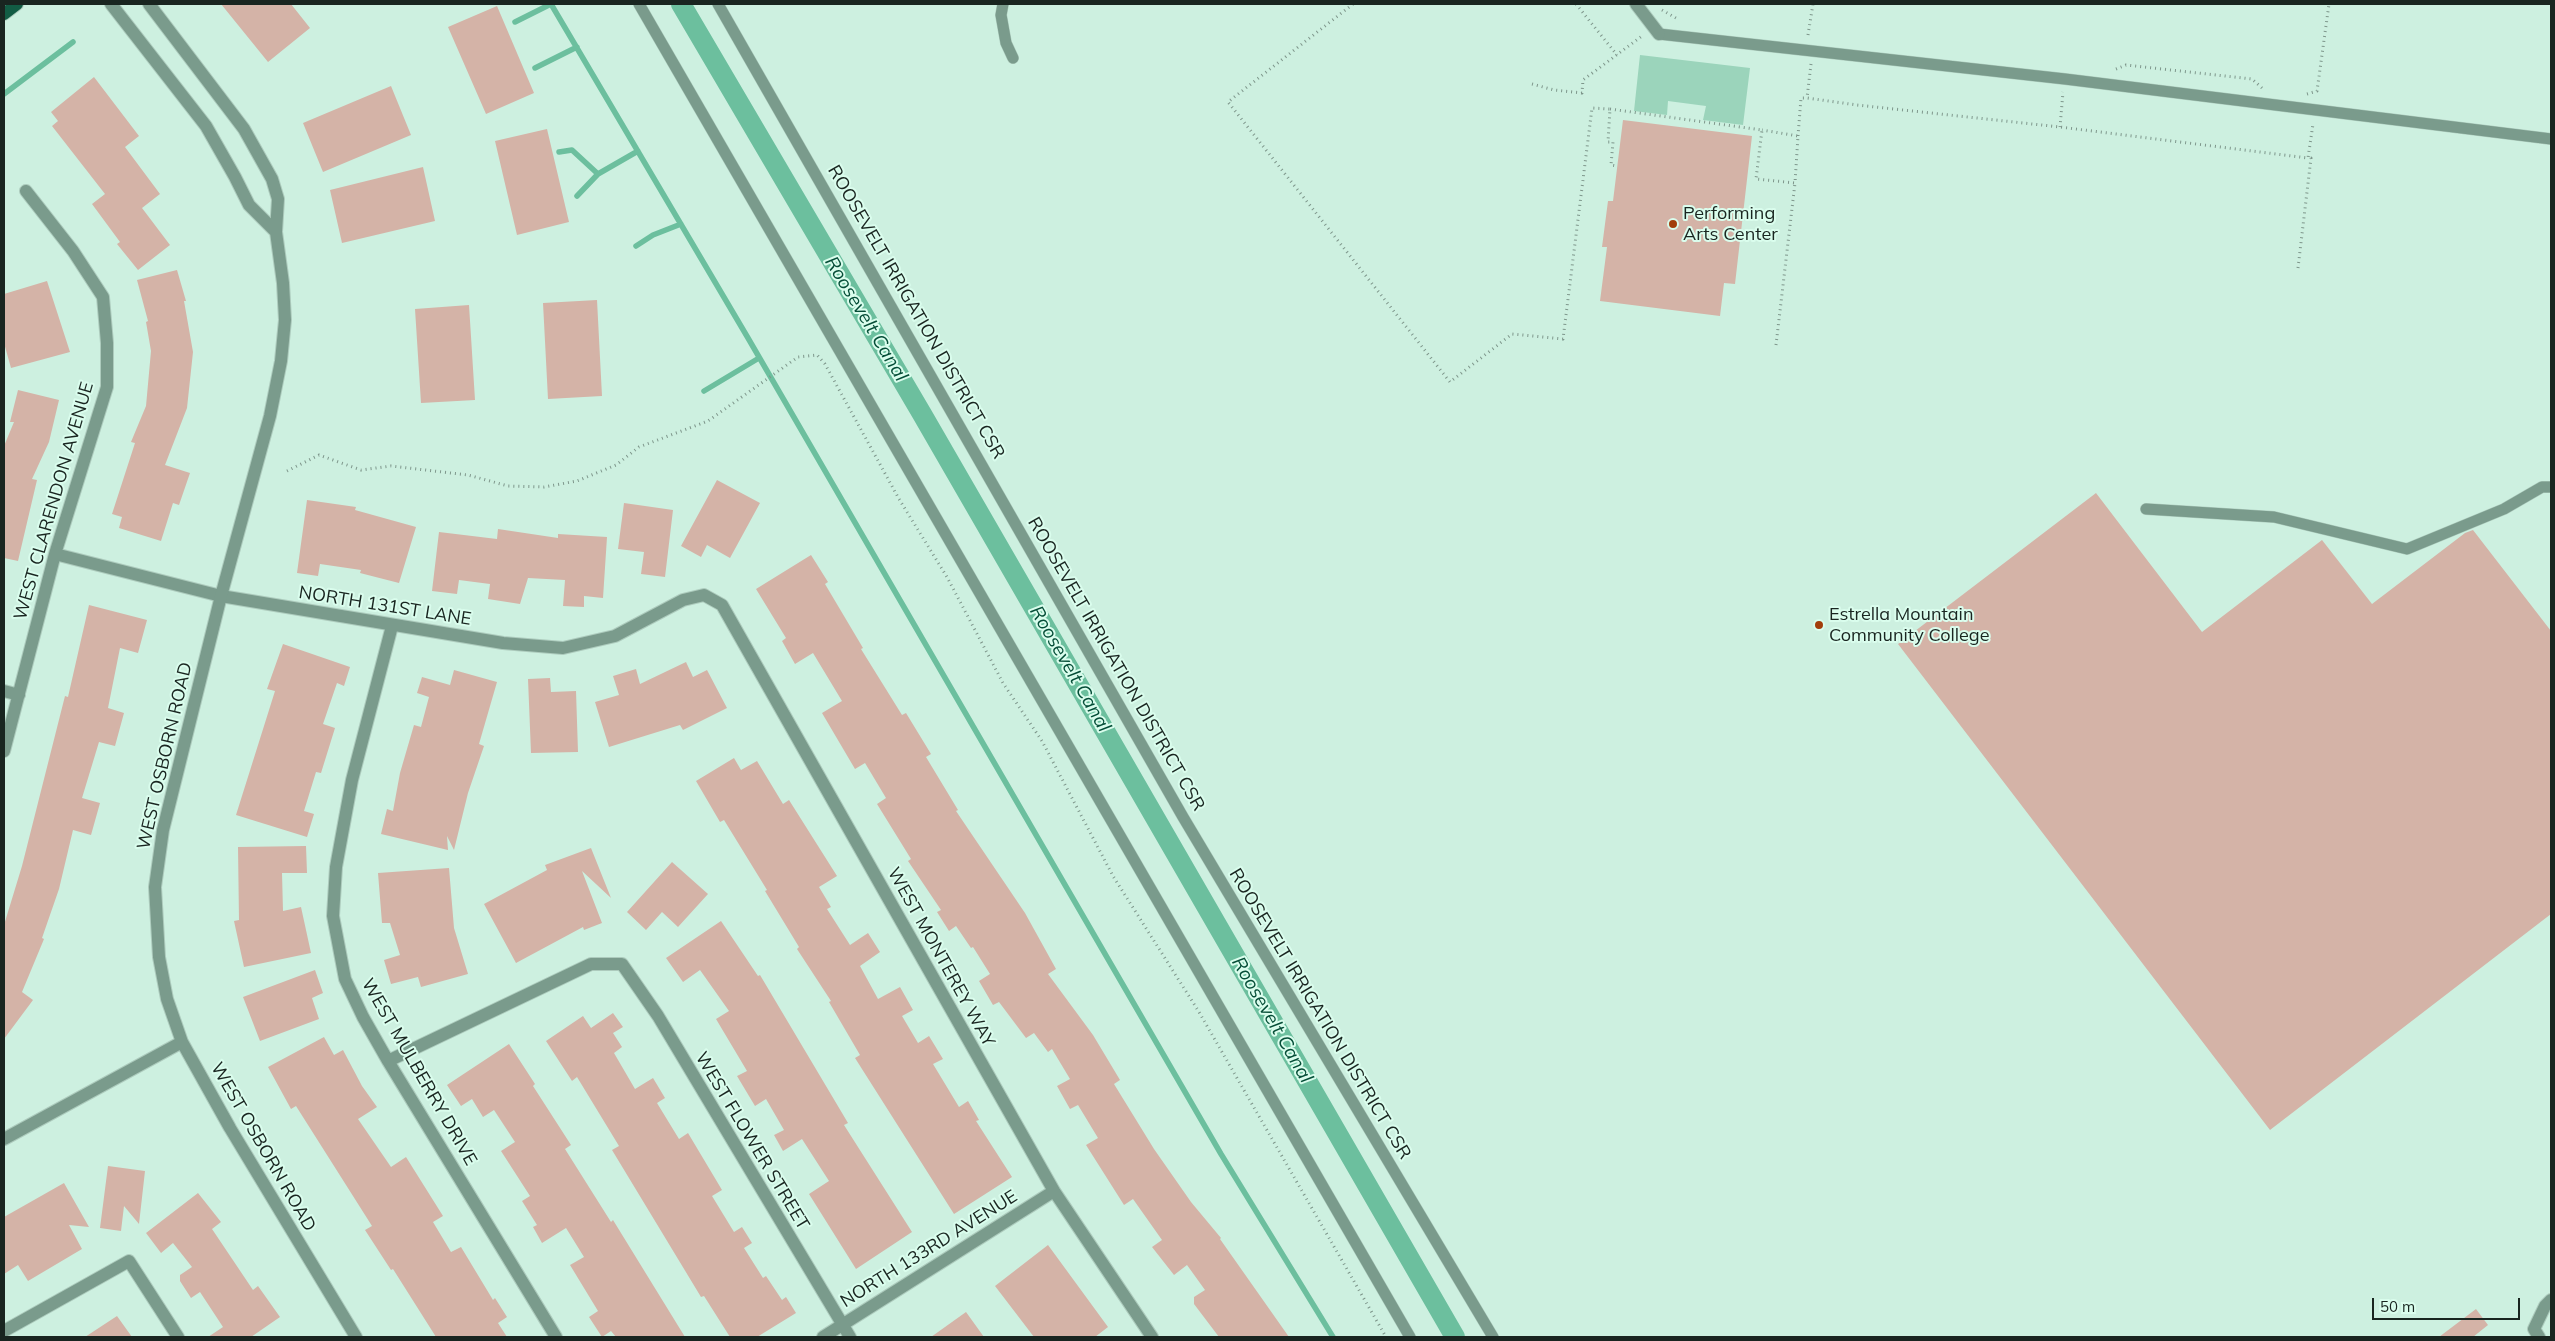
<!DOCTYPE html>
<html>
<head>
<meta charset="utf-8">
<style>
	body { margin:0 }
	#map { position:relative; width:2555px; height:1341px; overflow:hidden; background:#cdf0e0; font-family:Mulish,sans-serif }
	canvas { display:block }
	.frame { position:absolute; inset:0; border:5px solid #192520; pointer-events:none }
	.scale { position:absolute; left:2372px; top:1298px; width:148px; height:22px; box-sizing:border-box; border:2px solid #192520; border-top:0; padding-left:6px; font-size:15px; line-height:18px; white-space:nowrap; color:#192520; -webkit-text-stroke:4px #dafded; paint-order:stroke }
</style>
</head>
<body>
<div id="map">
<canvas width="2555" height="1341"></canvas>
<div class="frame"></div>
<div class="scale">50 m</div>
</div>
<script>
const ctx = document.querySelector('canvas').getContext('2d');
ctx.lineJoin = 'round';
function paint(path, color) { ctx.fillStyle = color; ctx.fill(path, 'evenodd'); }
const shape = rows => new Path2D(rows.map(r => 'M' + r).join(''));
function trace(path, color, width, dash) { ctx.strokeStyle = color; ctx.lineWidth = width; ctx.lineCap = dash ? 'butt' : 'round'; ctx.setLineDash(dash || []); ctx.stroke(path); }
function write(font, color, halo, rows, align = 'center') {
  ctx.font = font + ' Mulish,sans-serif'; ctx.lineWidth = 4; ctx.setLineDash([]); ctx.textBaseline = 'middle'; ctx.strokeStyle = halo; ctx.fillStyle = color; for (const [text, x, y, turn = 0] of rows) {
    ctx.save(); ctx.translate(x, y); ctx.rotate((+turn || 0) * Math.PI / 180); ctx.textAlign = isNaN(turn) ? turn : align; if (halo) ctx.strokeText(text, 0, 0); ctx.fillText(text, 0, 0); ctx.restore();
  }
}
paint(shape([
	[1640,55,1750,68,1743,125,1703,120,1706,106,1668,101,1667,115,1634,111]
]), '#9bd4bb');
trace(shape([
	[551,4,748,338,1221,1154,1333,1337],
	[515,22,551,4],
	[535,68,577,47],
	[4,94,73,42],
	[559,152,572,150,598,174],
	[577,196,598,174,638,151],
	[636,246,653,235,681,224],
	[704,391,759,358]
]), '#6cbf9e', 5.5);
trace(shape([
	[681,4,922,414,1455,1337]
]), '#6cbf9e', 20);
paint(shape([
	[221,4,291,4,310,28,268,62],
	[497,6,534,93,486,114,448,27],
	[94,77,139,136,125,147,160,194,142,208,170,245,138,270,117,244,120,242,92,204,105,194,52,126,58,121,51,112],
	[391,86,411,135,323,172,303,123],
	[1623,120,1752,136,1735,284,1724,283,1720,316,1600,301,1607,247,1602,247,1608,201,1613,201],
	[547,129,569,222,517,235,495,141],
	[423,167,435,221,342,243,330,190],
	[177,270,186,301,184,301,193,352,187,408,165,465,190,473,179,505,173,503,161,541,119,528,122,517,112,514,135,443,131,442,146,406,151,351,146,322,148,321,137,280],
	[47,281,70,352,11,368,4,343,4,294],
	[597,300,602,396,548,399,543,303],
	[469,305,475,400,421,403,415,309],
	[18,390,59,400,49,442,32,479,37,480,18,561,4,558,4,446,14,422,10,422],
	[717,480,760,503,730,558,707,545,701,557,681,546],
	[2096,493,2202,632,2322,540,2372,604,2465,533,2473,530,2551,631,2551,914,2270,1130,1898,644],
	[307,500,356,507,355,510,416,527,399,583,360,573,361,570,320,564,318,576,297,573],
	[624,503,673,510,665,577,641,574,644,552,618,549],
	[498,529,558,538,558,534,607,537,603,598,584,596,584,607,563,606,565,580,528,578,520,604,488,599,490,584,459,580,457,594,432,591,439,532,497,539],
	[811,555,828,582,825,584,863,648,861,649,902,715,906,713,931,754,926,757,958,810,956,811,1025,913,1056,969,1048,974,1093,1035,1120,1080,1114,1084,1154,1149,1191,1202,1221,1238,1220,1239,1289,1337,1219,1337,1194,1304,1194,1297,1205,1290,1187,1265,1174,1275,1152,1247,1162,1240,1133,1199,1124,1205,1086,1145,1098,1138,1078,1105,1070,1109,1057,1086,1070,1079,1052,1049,1048,1052,1034,1033,1026,1038,999,1002,993,1005,979,981,990,974,973,947,971,948,956,926,949,931,937,912,941,910,908,861,911,859,877,804,886,798,865,763,855,769,822,713,842,701,813,653,795,664,782,641,786,638,756,589],
	[89,605,147,620,138,653,120,648,108,708,124,713,115,746,99,742,82,798,100,803,91,835,73,830,59,889,42,938,44,939,22,992,33,1000,4,1039,4,925,22,866,65,696,68,697],
	[283,644,350,667,344,686,337,683,323,724,335,728,321,773,316,772,304,811,314,814,307,837,236,815,275,691,267,689],
	[686,662,693,677,707,670,727,708,683,730,680,725,609,747,595,702,619,695,613,676,636,669,640,684],
	[454,670,497,682,479,744,484,746,468,793,454,850,447,836,448,850,381,834,387,809,393,811,400,773,414,725,421,727,429,697,417,693,422,677,450,685],
	[550,678,551,692,576,691,578,752,531,753,528,679],
	[734,758,741,770,757,761,783,804,789,800,837,876,819,887,831,907,827,909,850,945,868,933,880,952,860,966,878,999,900,987,913,1010,902,1016,918,1043,929,1036,943,1059,933,1064,959,1107,968,1101,979,1120,976,1121,1012,1177,954,1214,855,1058,860,1055,829,1002,831,1001,797,949,799,947,765,891,767,890,724,820,720,822,696,781],
	[306,846,307,873,282,873,283,911,301,907,311,953,244,967,234,921,239,920,238,847],
	[591,848,611,898,582,871,602,923,584,930,583,927,516,963,484,904,547,870,545,865],
	[672,862,708,894,678,927,662,912,646,930,627,912],
	[449,868,454,928,468,974,421,987,418,977,391,984,384,960,400,955,390,923,382,923,378,873],
	[721,921,758,976,760,975,848,1123,844,1125,912,1232,856,1269,809,1194,829,1181,802,1139,783,1151,774,1135,784,1130,766,1099,755,1106,737,1076,747,1071,716,1019,729,1011,700,970,683,982,666,958],
	[315,970,323,993,312,998,319,1019,260,1041,243,997],
	[613,1013,623,1027,613,1033,622,1047,614,1053,635,1089,653,1078,665,1098,657,1103,679,1139,688,1133,722,1190,712,1196,734,1232,742,1227,752,1243,744,1248,763,1278,766,1276,782,1300,786,1297,796,1313,757,1337,730,1337,704,1296,701,1297,612,1150,619,1146,577,1077,572,1081,546,1041,583,1016,591,1028],
	[324,1037,334,1055,343,1050,362,1086,377,1107,358,1119,391,1167,406,1157,443,1216,433,1222,451,1252,461,1247,493,1300,495,1298,507,1317,498,1323,507,1337,436,1337,393,1269,391,1270,365,1230,372,1226,296,1106,291,1109,268,1067],
	[509,1044,535,1084,533,1086,571,1145,565,1149,611,1222,613,1220,685,1337,616,1337,611,1331,602,1337,589,1317,598,1311,570,1265,584,1257,566,1228,542,1243,533,1227,537,1225,522,1201,530,1196,501,1151,515,1142,494,1110,483,1117,472,1099,461,1106,447,1085],
	[108,1166,145,1171,139,1224,124,1206,121,1231,100,1228],
	[64,1183,89,1227,69,1225,82,1249,28,1281,18,1265,4,1274,4,1217],
	[198,1193,221,1222,212,1229,253,1290,258,1286,280,1317,251,1337,208,1337,223,1327,200,1292,191,1298,180,1281,180,1275,192,1267,173,1243,161,1253,146,1233],
	[1048,1245,1108,1327,1095,1337,1034,1337,995,1286],
	[2476,1309,2488,1325,2473,1337,2439,1337],
	[966,1312,984,1337,931,1337],
	[117,1316,132,1337,85,1337]
]), '#d4b3a7');
const service = shape([
	[639,4,1410,1337],
	[718,4,1183,817,1493,1337],
	[1003,4,1001,15,1006,43,1013,58],
	[1659,34,2065,79,2551,139],
	[2146,509,2274,517,2407,549,2504,509,2542,487,2551,487]
]);
const minor = shape([
	[1636,4,1659,34],
	[55,554,221,596,503,643,563,648,615,636,683,600,704,595,722,605,1054,1191,1152,1337],
	[392,626,352,780,336,867,333,916,345,979,363,1017,388,1061,556,1337],
	[4,691,19,695],
	[4,751,55,554,107,387,107,343,103,297,73,251,26,191],
	[388,1061,591,964,622,964,658,1016,850,1337],
	[4,1331,129,1261,178,1337],
	[823,1337,1054,1191],
	[2539,1337,2534,1329,2545,1306,2551,1300]
]);
const tertiary = shape([
	[111,4,206,126,235,177,249,205,276,232],
	[149,4,244,129,272,179,278,199,276,232,283,283,285,320,281,361,270,416,221,596,163,830,155,887,159,957,167,999,182,1042,230,1128,356,1337],
	[4,1139,182,1042]
]);
const primary = shape([
	[4,14,17,4]
]);
trace(service, '#adcbbd', 12);
trace(minor, '#adcbbd', 14);
trace(tertiary, '#adcbbd', 14);
trace(primary, '#adcbbd', 14);
trace(shape([
	[1353,4,1228,102,1450,382,1512,334,1563,339,1592,108,1610,109,1608,142,1613,142,1611,165,1617,166],
	[1576,4,1617,55],
	[1662,10,1676,18],
	[1808,35,1813,4],
	[1811,64,1807,98,1857,105,2060,127,2308,158,2313,124],
	[2116,69,2126,65,2252,79,2262,88],
	[1532,84,1554,90,1582,93,1583,80,1642,36],
	[2307,94,2317,91,2329,4],
	[1610,109,1762,130,1756,179,1795,183,1798,136,1762,130],
	[2060,127,2063,92],
	[1798,136,1801,98,1807,98],
	[2298,268,2311,158,2308,158],
	[1776,345,1795,183],
	[287,471,319,455,361,470,391,466,468,475,508,486,544,487,577,481,616,465,639,447,708,421,798,357,817,355,825,364,899,499,947,577,1003,683,1042,741,1113,876,1199,1012,1386,1337]
]), '#7e968b', 3, [1, 4]);
trace(service, '#7a9b8c', 11);
trace(minor, '#7a9b8c', 12);
trace(tertiary, '#7a9b8c', 12);
trace(primary, '#125c44', 12);
for (const [x, y, r, color] of [
	[1673,224,5,"#a23e0b"],
	[1819,625,5,"#a23e0b"]
]) { const dot = new Path2D(); dot.arc(x, y, r, 0, 2 * Math.PI); ctx.fillStyle = color; ctx.fill(dot); trace(dot, '#dafded', 2); }
write('18px', '#192520', '#dafded', [
	["Performing",1683,214],
	["Arts Center",1683,235],
	["Estrella Mountain",1829,615],
	["Community College",1829,636]
], 'left');
write('18px', '#192520', '#dafded', [
	["ROOSEVELT IRRIGATION DISTRICT CSR",916,312,60],
	["WEST CLARENDON AVENUE",54,501,-74],
	["NORTH 131ST LANE",385,606,9],
	["ROOSEVELT IRRIGATION DISTRICT CSR",1116,664,60],
	["WEST OSBORN ROAD",165,756,-77],
	["WEST MONTEREY WAY",941,957,61],
	["ROOSEVELT IRRIGATION DISTRICT CSR",1320,1014,59],
	["WEST MULBERRY DRIVE",419,1072,60],
	["WEST FLOWER STREET",752,1141,59],
	["WEST OSBORN ROAD",263,1147,60],
	["NORTH 133RD AVENUE",929,1249,-32]
]);
write('italic 19px', '#054d37', '#dafded', [
	["Roosevelt Canal",866,319,59],
	["Roosevelt Canal",1070,669,60],
	["Roosevelt Canal",1272,1020,60]
]);
</script>
</body>
</html>
